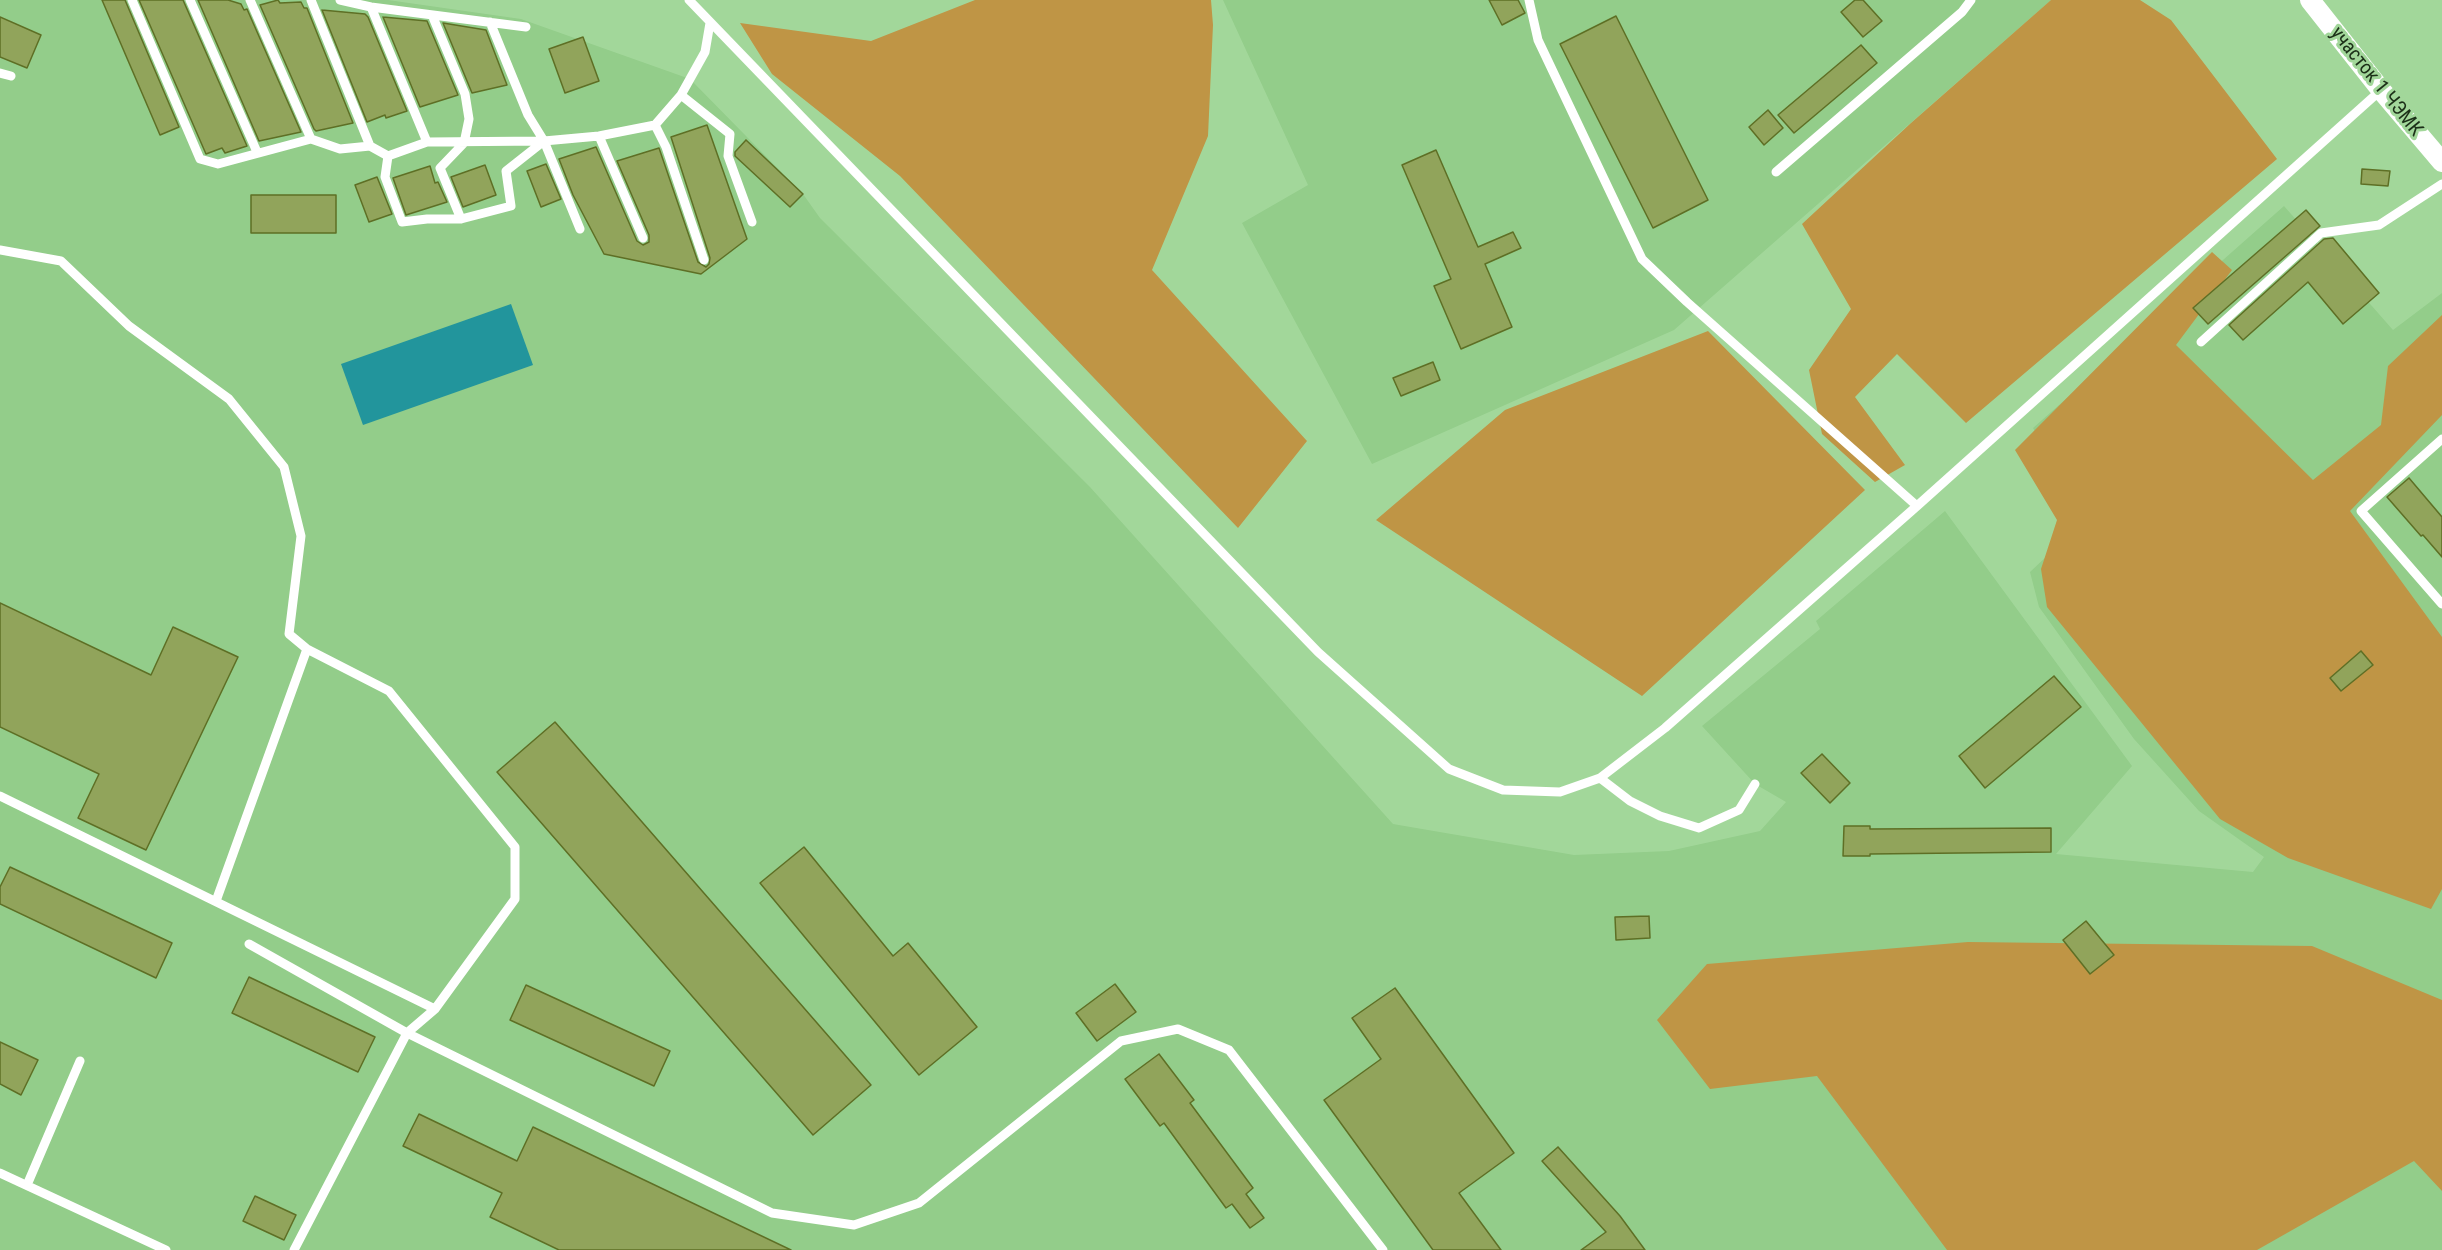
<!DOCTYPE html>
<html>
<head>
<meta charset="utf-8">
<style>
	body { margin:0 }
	canvas { display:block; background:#a2d79a }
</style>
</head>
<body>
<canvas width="2442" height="1250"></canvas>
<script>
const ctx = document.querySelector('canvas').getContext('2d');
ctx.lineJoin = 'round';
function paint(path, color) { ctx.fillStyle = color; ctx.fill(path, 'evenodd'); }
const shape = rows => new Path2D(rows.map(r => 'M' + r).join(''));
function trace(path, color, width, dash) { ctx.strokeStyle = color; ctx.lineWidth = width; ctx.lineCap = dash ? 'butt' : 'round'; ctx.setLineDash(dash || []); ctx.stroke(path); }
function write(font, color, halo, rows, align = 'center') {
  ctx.font = font + ' "Roboto Condensed",sans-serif'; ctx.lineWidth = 6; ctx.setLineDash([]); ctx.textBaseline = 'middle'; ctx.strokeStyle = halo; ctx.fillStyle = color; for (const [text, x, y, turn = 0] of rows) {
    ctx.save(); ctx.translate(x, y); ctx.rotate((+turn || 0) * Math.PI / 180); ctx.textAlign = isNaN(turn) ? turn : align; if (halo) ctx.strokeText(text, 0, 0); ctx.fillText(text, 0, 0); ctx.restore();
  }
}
paint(shape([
	[0,0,388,0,521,19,690,79,803,194,820,218,1090,487,1393,824,1574,855,1669,851,1760,831,1786,802,1755,784,1702,726,1820,629,1816,621,1945,511,2132,766,2056,854,2253,872,2264,857,2199,811,2134,739,2039,607,2030,572,2086,519,2033,428,2284,206,2393,330,2442,293,2442,1250,0,1250],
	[1223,0,2051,0,1674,330,1372,464,1242,223,1308,185]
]), '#93cd8a');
paint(shape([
	[975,0,1211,0,1213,25,1208,136,1152,270,1307,441,1238,528,900,176,772,74,740,23,871,41],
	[2051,0,2140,0,2171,20,2277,159,1966,423,1897,354,1855,397,1905,465,1875,482,1822,434,1809,370,1851,309,1802,224,1911,123],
	[2212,252,2232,270,2176,345,2313,480,2381,425,2388,366,2442,315,2442,415,2350,511,2442,637,2442,889,2431,909,2288,858,2220,819,2047,607,2041,569,2057,520,2015,450],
	[1708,331,1865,490,1642,696,1376,520,1505,410],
	[1968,942,2312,946,2442,1000,2442,1191,2414,1161,2257,1250,1947,1250,1817,1076,1710,1089,1657,1020,1707,964]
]), '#bf9545');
paint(shape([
	[511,304,533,365,363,425,341,364]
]), '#22959c');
const building = shape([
	[102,0,125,0,179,127,160,135,102,0],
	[139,0,183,0,247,146,225,153,222,148,206,154,139,0],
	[198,0,228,0,241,4,244,10,247,9,301,132,259,141,198,0],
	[278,0,280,3,301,2,304,8,307,8,353,123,316,131,314,129,260,5,278,0],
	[1489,0,1518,0,1525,13,1502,25,1489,0],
	[1855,0,1863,0,1882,21,1863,37,1841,12,1855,0],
	[322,10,365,14,368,17,407,111,386,118,385,115,367,122,322,10],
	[1616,16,1708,200,1653,228,1560,44,1616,16],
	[0,17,41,35,27,68,0,57,0,17],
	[383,17,427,21,458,95,420,107,383,17],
	[443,23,486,30,507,85,472,93,443,23],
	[583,37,599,81,565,93,549,49,583,37],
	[1861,45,1877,63,1794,133,1778,115,1861,45],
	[1768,110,1783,128,1764,145,1749,127,1768,110],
	[707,125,747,239,701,274,604,254,573,195,559,159,596,147,637,241,643,245,649,242,649,235,617,161,659,148,698,262,706,267,709,264,710,258,671,137,707,125],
	[746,140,803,194,790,207,735,156,735,152,746,140],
	[1436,150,1478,247,1513,232,1521,248,1485,264,1512,327,1461,349,1434,286,1451,279,1402,165,1436,150],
	[546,164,561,199,541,207,527,171,546,164],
	[485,165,496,195,463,207,451,177,485,165],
	[430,166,435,183,438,182,447,202,406,215,393,178,430,166],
	[2362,169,2390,171,2388,186,2361,184,2362,169],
	[377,177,392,214,369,222,355,185,377,177],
	[251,195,336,195,336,233,251,233,251,195],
	[2306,210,2320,226,2208,324,2193,308,2306,210],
	[2333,238,2379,293,2343,324,2308,282,2243,340,2229,325,2324,239,2333,238],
	[1433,362,1440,380,1401,396,1393,378,1433,362],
	[2409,478,2442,517,2442,557,2423,535,2421,536,2387,497,2409,478],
	[0,603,151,675,173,627,238,657,146,850,78,818,99,774,0,727,0,603],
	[2361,651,2373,665,2341,691,2330,678,2361,651],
	[2054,676,2081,707,1985,788,1959,756,2054,676],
	[555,722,871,1085,813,1135,497,772,555,722],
	[1822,754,1850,783,1830,803,1801,773,1822,754],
	[1844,826,1870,826,1870,829,2051,828,2051,852,1870,854,1870,856,1843,856,1844,826],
	[804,847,893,956,908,943,977,1027,919,1075,760,883,804,847],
	[10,867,172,943,156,978,0,904,0,887,10,867],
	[1649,916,1650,938,1616,940,1615,917,1649,916],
	[2086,921,2114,955,2090,974,2063,940,2086,921],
	[249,977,375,1037,358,1072,232,1013,249,977],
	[1115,984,1136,1012,1097,1041,1076,1013,1115,984],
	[526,985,670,1051,654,1086,510,1020,526,985],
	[1395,988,1514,1153,1459,1193,1501,1250,1433,1250,1324,1100,1381,1059,1352,1018,1395,988],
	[0,1042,38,1060,21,1095,0,1084,0,1042],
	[1159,1054,1194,1100,1190,1103,1253,1188,1246,1194,1264,1218,1250,1228,1232,1204,1226,1208,1164,1123,1160,1126,1125,1079,1159,1054],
	[419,1114,517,1161,533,1127,791,1250,559,1250,490,1217,502,1193,403,1146,419,1114],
	[1558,1147,1620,1216,1645,1250,1581,1250,1606,1232,1542,1161,1558,1147],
	[255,1196,296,1215,284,1240,243,1221,255,1196]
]);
paint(building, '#91a45b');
trace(building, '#5e6f25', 1.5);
trace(shape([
	[132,0,200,159,218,164,311,139,340,149,370,146,388,156,427,142,544,141,599,136,655,125,681,95,705,52,710,23],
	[190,0,257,152],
	[250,0,311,139],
	[311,0,370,146],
	[340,0,371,7,526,27],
	[689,0,1318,652,1449,769,1503,790,1560,792,1600,778,1630,801,1660,816,1699,828,1739,810,1755,784],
	[1529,0,1538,40,1642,259,1687,302,1917,506],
	[371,7,427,142],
	[432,15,465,94,469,119,464,143,440,168,461,219],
	[490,22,528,115,544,141,580,229],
	[0,73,11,76],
	[681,95,730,134,728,156,752,222],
	[655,125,666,147,704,260],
	[599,136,643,238],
	[388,156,385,177,402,222,427,219,461,219,511,206,506,171,544,141],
	[1776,172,1962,12,1971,0],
	[0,250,61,261,129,326,229,399,284,467,301,536,289,634,307,649,389,691,515,847,515,899,435,1009,407,1033,294,1250],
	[2201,342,2321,233,2379,225,2442,184],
	[2442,439,2361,511,2442,604],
	[1600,778,1665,728,1917,506,2381,90],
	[0,796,435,1009],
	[216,901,307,649],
	[249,944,407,1033,772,1213,854,1225,919,1203,1121,1041,1178,1029,1229,1050,1383,1250],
	[0,1173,166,1250],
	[27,1185,80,1061]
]), '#fff', 9);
trace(shape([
	[2310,0,2381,90,2442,162]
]), '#fff', 20);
write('20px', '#1c3018', '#a2d79a', [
	["участок 1 ЧЭМК",2376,82,51]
]);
</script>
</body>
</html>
